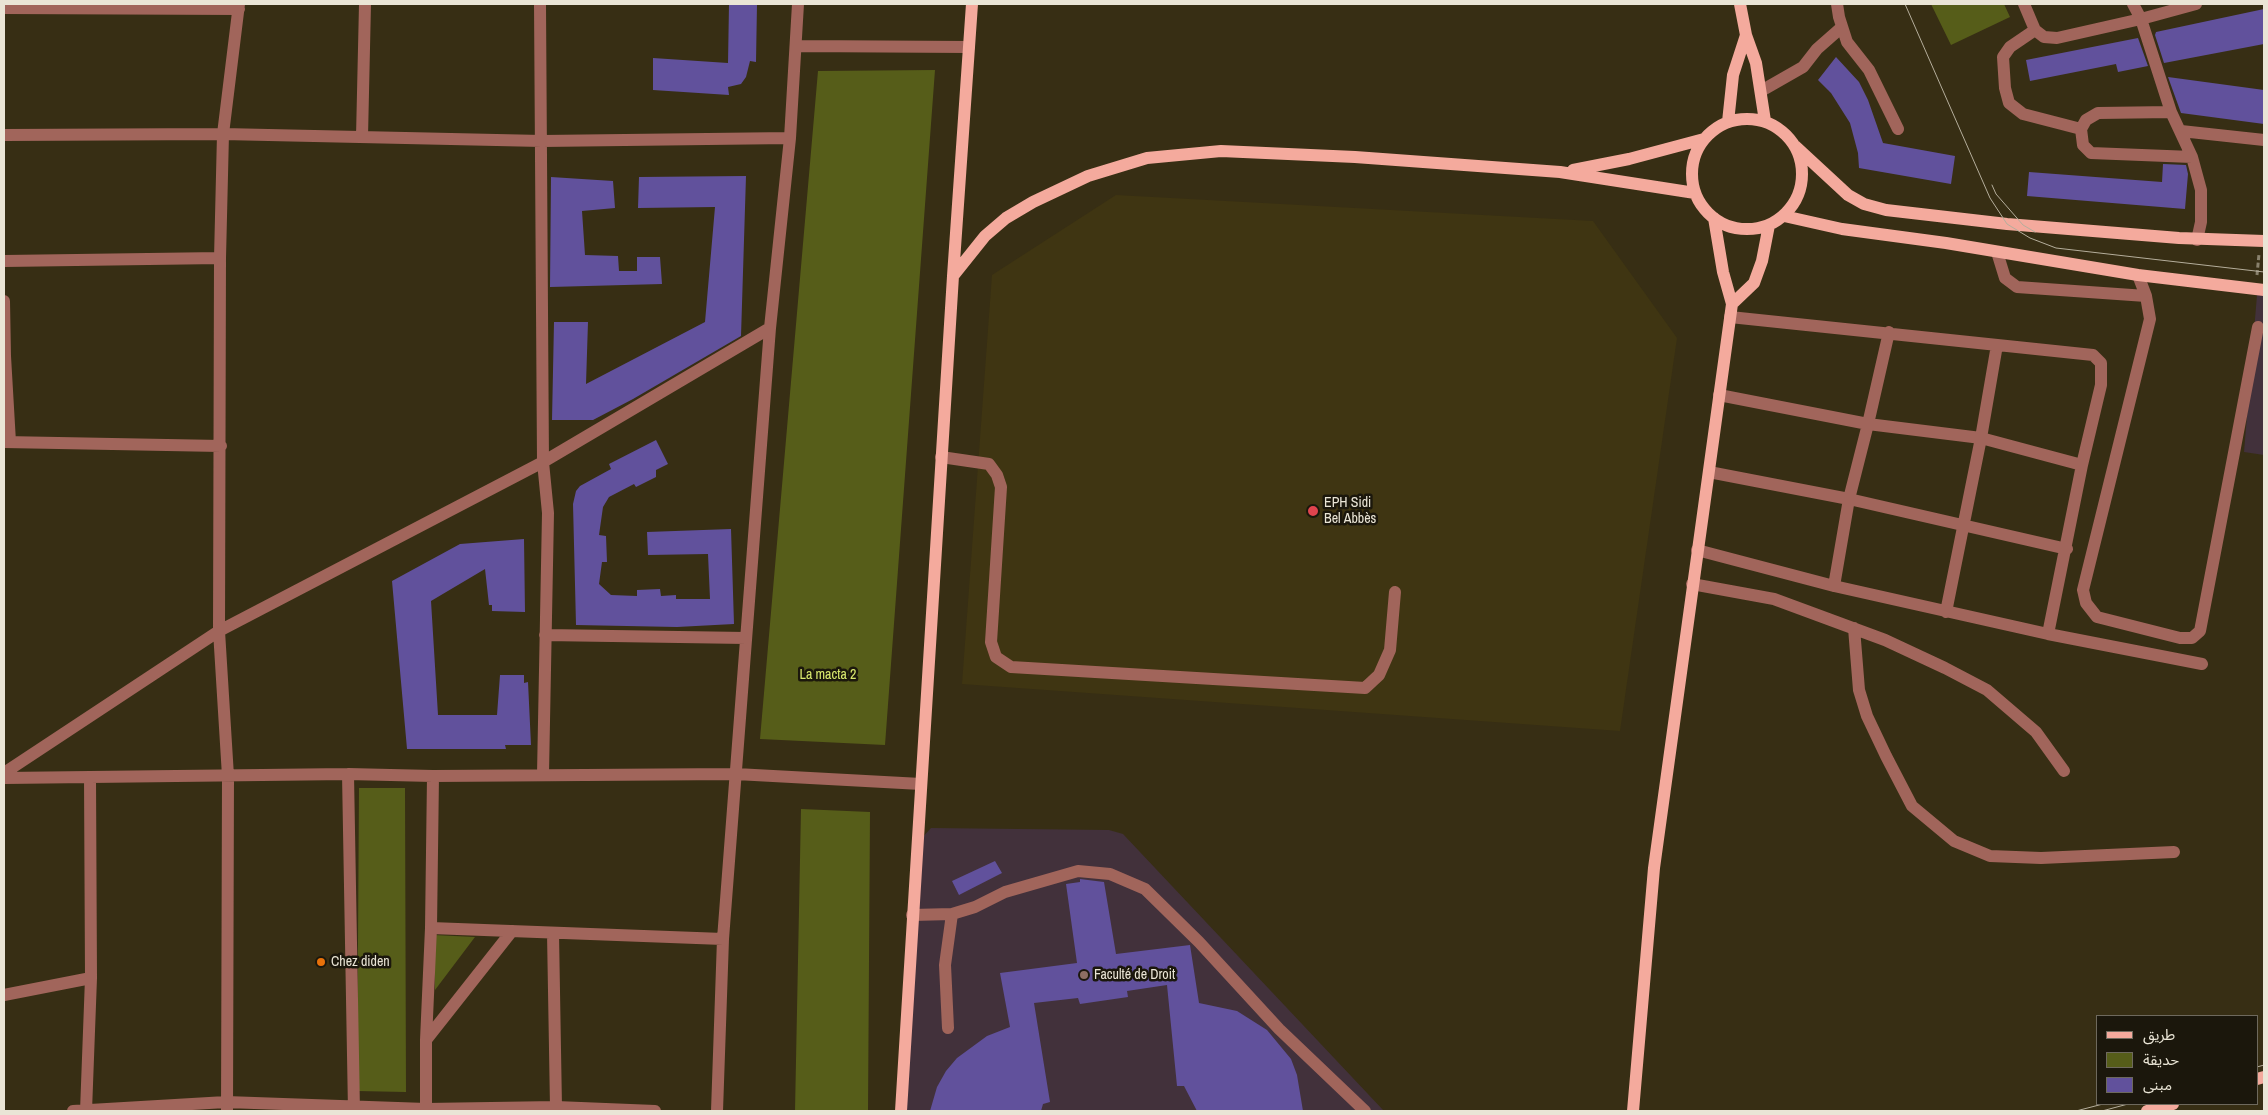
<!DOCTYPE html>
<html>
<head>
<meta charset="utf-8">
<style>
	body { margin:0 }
	#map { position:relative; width:2268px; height:1115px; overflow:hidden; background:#372e14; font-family:"Archivo Narrow","Noto Sans Arabic",sans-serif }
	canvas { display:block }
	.frame { position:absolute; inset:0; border:5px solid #eae5d6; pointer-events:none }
	.legend { position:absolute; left:2096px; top:1015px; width:162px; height:90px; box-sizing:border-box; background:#1b170c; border:1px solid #6e695d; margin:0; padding:6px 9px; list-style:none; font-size:15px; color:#eae5d6 }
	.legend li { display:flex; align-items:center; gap:10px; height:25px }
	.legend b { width:25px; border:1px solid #6e695d }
</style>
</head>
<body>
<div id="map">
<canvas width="2268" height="1115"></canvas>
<div class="frame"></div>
<ul class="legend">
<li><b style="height:6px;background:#f4aa9d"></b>طريق</li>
<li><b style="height:14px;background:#565d19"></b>حديقة</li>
<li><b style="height:14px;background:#61519c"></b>مبنى</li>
</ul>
</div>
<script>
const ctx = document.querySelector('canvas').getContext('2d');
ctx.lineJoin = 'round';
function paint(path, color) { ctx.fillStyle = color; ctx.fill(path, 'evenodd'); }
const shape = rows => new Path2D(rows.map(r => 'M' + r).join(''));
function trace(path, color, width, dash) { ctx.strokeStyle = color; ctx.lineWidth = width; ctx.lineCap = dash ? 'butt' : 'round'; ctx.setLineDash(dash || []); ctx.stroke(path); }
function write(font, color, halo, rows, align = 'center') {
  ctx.font = font + ' "Archivo Narrow",sans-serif'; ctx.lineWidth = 5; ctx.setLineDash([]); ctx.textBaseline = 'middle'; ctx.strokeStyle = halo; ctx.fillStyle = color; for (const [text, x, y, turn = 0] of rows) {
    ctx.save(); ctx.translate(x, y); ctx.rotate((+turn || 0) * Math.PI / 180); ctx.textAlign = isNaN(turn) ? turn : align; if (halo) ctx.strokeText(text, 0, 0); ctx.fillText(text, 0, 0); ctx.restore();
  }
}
paint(shape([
	[1116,195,1593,221,1677,338,1620,731,962,684,992,275]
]), '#3f3512');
paint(shape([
	[2257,295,2264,295,2264,455,2244,452],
	[931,828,1109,830,1123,834,1384,1111,903,1111,921,839]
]), '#42313b');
paint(shape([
	[1931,4,2004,4,2010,17,1951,45],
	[935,70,885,745,760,739,818,71],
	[359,788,405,788,406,1092,357,1091],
	[801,809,870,812,868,1111,795,1111],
	[434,935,475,937,435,990]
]), '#565d19');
paint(shape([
	[729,4,757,4,756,62,750,61,746,77,741,84,728,87,729,95,653,90,653,58,728,63],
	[2264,9,2264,44,2164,63,2155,35,2156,32],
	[2138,38,2148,66,2118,72,2116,64,2030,81,2026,60],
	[1836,57,1859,82,1868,100,1883,143,1955,156,1951,184,1859,168,1858,153,1850,123,1831,93,1818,80],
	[2168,77,2264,90,2264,124,2181,113],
	[2163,164,2186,165,2188,174,2185,209,2027,196,2029,172,2162,182],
	[746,176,741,336,633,399,593,420,552,420,554,322,588,322,586,384,705,322,715,207,638,208,639,177],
	[551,177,613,181,615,208,582,211,585,255,618,256,619,271,637,271,637,257,660,257,662,284,550,287],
	[656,440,668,464,656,470,656,477,636,487,634,484,609,497,603,507,599,535,606,536,607,562,602,562,599,584,611,595,637,596,637,590,660,589,661,596,676,595,676,599,710,599,708,554,648,555,647,532,731,529,734,624,677,627,576,625,573,504,576,491,580,486,611,469,609,464],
	[524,539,525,612,492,611,492,605,489,605,485,569,431,601,438,715,497,715,500,675,524,675,524,683,528,682,531,745,505,745,506,749,407,749,392,581,460,544],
	[995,861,1002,873,959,895,952,881],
	[1080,879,1104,882,1116,954,1190,945,1199,1003,1237,1011,1267,1030,1291,1059,1297,1075,1303,1111,1197,1111,1184,1086,1177,1086,1167,985,1127,991,1128,997,1080,1004,1078,998,1034,1003,1050,1102,1043,1104,1041,1111,930,1111,937,1087,946,1071,957,1058,987,1036,1010,1027,1000,973,1077,963,1066,884,1080,882]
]), '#61519c');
trace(shape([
	[2257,275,2259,254]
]), '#89816c', 3, [5, 2.5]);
trace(shape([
	[540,4,543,462],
	[1837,4,1839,17,1847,42,1869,70,1898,129],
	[2024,4,2035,30,2044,37,2057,38,2141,19,2196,4],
	[2133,4,2141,19,2171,112,2192,157,2201,190,2201,222,2197,240],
	[4,8,239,9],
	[2035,30,2010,47,2003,57,2005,88,2009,103,2023,114,2081,129],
	[796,46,969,47],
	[1761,91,1803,67,1817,49,1842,27],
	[2171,112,2098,113,2086,120,2081,129,2083,145,2091,153,2192,157],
	[2181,131,2264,140],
	[4,135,223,134,542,141,790,138,798,4],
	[362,137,365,4],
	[1997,252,2005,278,2017,287,2146,296],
	[4,261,220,258],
	[2138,275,2146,296,2150,319,2083,590,2086,603,2097,617,2180,638,2192,638,2200,631,2258,327],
	[4,301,5,356,10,442],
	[1719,395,1868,424,1889,332],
	[4,442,221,446],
	[941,457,989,464,997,475,1001,487,991,642,996,657,1011,667,1365,688,1379,675,1390,650,1395,592],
	[543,462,770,328,790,138],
	[1709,472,1849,499,2067,549],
	[1697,550,1834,586,2048,634,2082,465,2101,385,2101,363,2093,355,1730,317],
	[1692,584,1774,599,1885,640,1945,668,1987,690,2036,732,2064,771],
	[1834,586,1849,499,1868,424,1981,438,2082,465],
	[1946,612,1981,438,1997,345],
	[1854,628,1859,690,1867,716,1886,756,1912,806,1954,841,1990,856,2041,858,2174,852],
	[2048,634,2202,664],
	[545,635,746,638],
	[4,773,219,631,543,462,548,513,543,774],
	[348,774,354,1111],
	[4,778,348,774,433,776,736,774,921,784],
	[912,915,952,914,975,907,1005,892,1078,871,1110,874,1145,889,1199,942,1279,1029,1365,1111],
	[431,928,723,939],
	[553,933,556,1107],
	[4,995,91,978],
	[948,1028,945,965,952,914],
	[426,1040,512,931],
	[73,1111,226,1102,426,1109,556,1107,655,1111],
	[86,1111,91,978,90,777],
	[227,1111,228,776,219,631,220,258,223,134,239,4],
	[426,1111,426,1040,431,928,433,776],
	[717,1111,723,939,770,328]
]), '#a1655b', 12);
trace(shape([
	[1740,4,1746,35,1756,63,1765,121],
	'1692 174a55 55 0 1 1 110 0a55 55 0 1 1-110 0Z',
	[1728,122,1733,75,1746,35],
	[1795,146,1848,195,1864,204,1886,210,2007,224,2179,238,2264,241],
	[1573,170,1629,159,1704,139],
	[1784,216,1842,229,1946,243,2138,275,2264,290],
	[953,276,972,4],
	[1732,304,1754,283,1762,261,1769,225],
	[2257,1079,2264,1077],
	[901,1111,953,276,985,236,1006,218,1033,202,1088,176,1147,158,1221,151,1355,157,1560,172,1695,193],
	[1633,1111,1654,868,1732,304,1723,272,1714,218],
	[2147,1111,2173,1104]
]), '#f4aa9d', 12);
trace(shape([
	[1905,4,1990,198,2007,224,2030,238,2056,248,2264,272],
	[1992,185,1996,194,2023,225,2035,232],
	[2257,1067,2264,1065],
	[2076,1111,2103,1104],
	[2102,1111,2128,1104]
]), '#b5ae9c', 1);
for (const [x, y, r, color] of [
	[1313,511,6,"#e0444e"],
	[321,962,5,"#e8710a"],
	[1084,975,5,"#8d6e63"]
]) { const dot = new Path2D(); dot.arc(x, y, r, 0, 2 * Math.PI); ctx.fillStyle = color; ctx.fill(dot); trace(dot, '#1b170c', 2); }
write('14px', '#eae5d6', '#1b170c', [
	["EPH Sidi",1324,503],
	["Bel Abbès",1324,519],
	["Chez diden",331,962],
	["Faculté de Droit",1094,975]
], 'left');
write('14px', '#dae96e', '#1b170c', [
	["La macta 2",828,675]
]);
</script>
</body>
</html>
